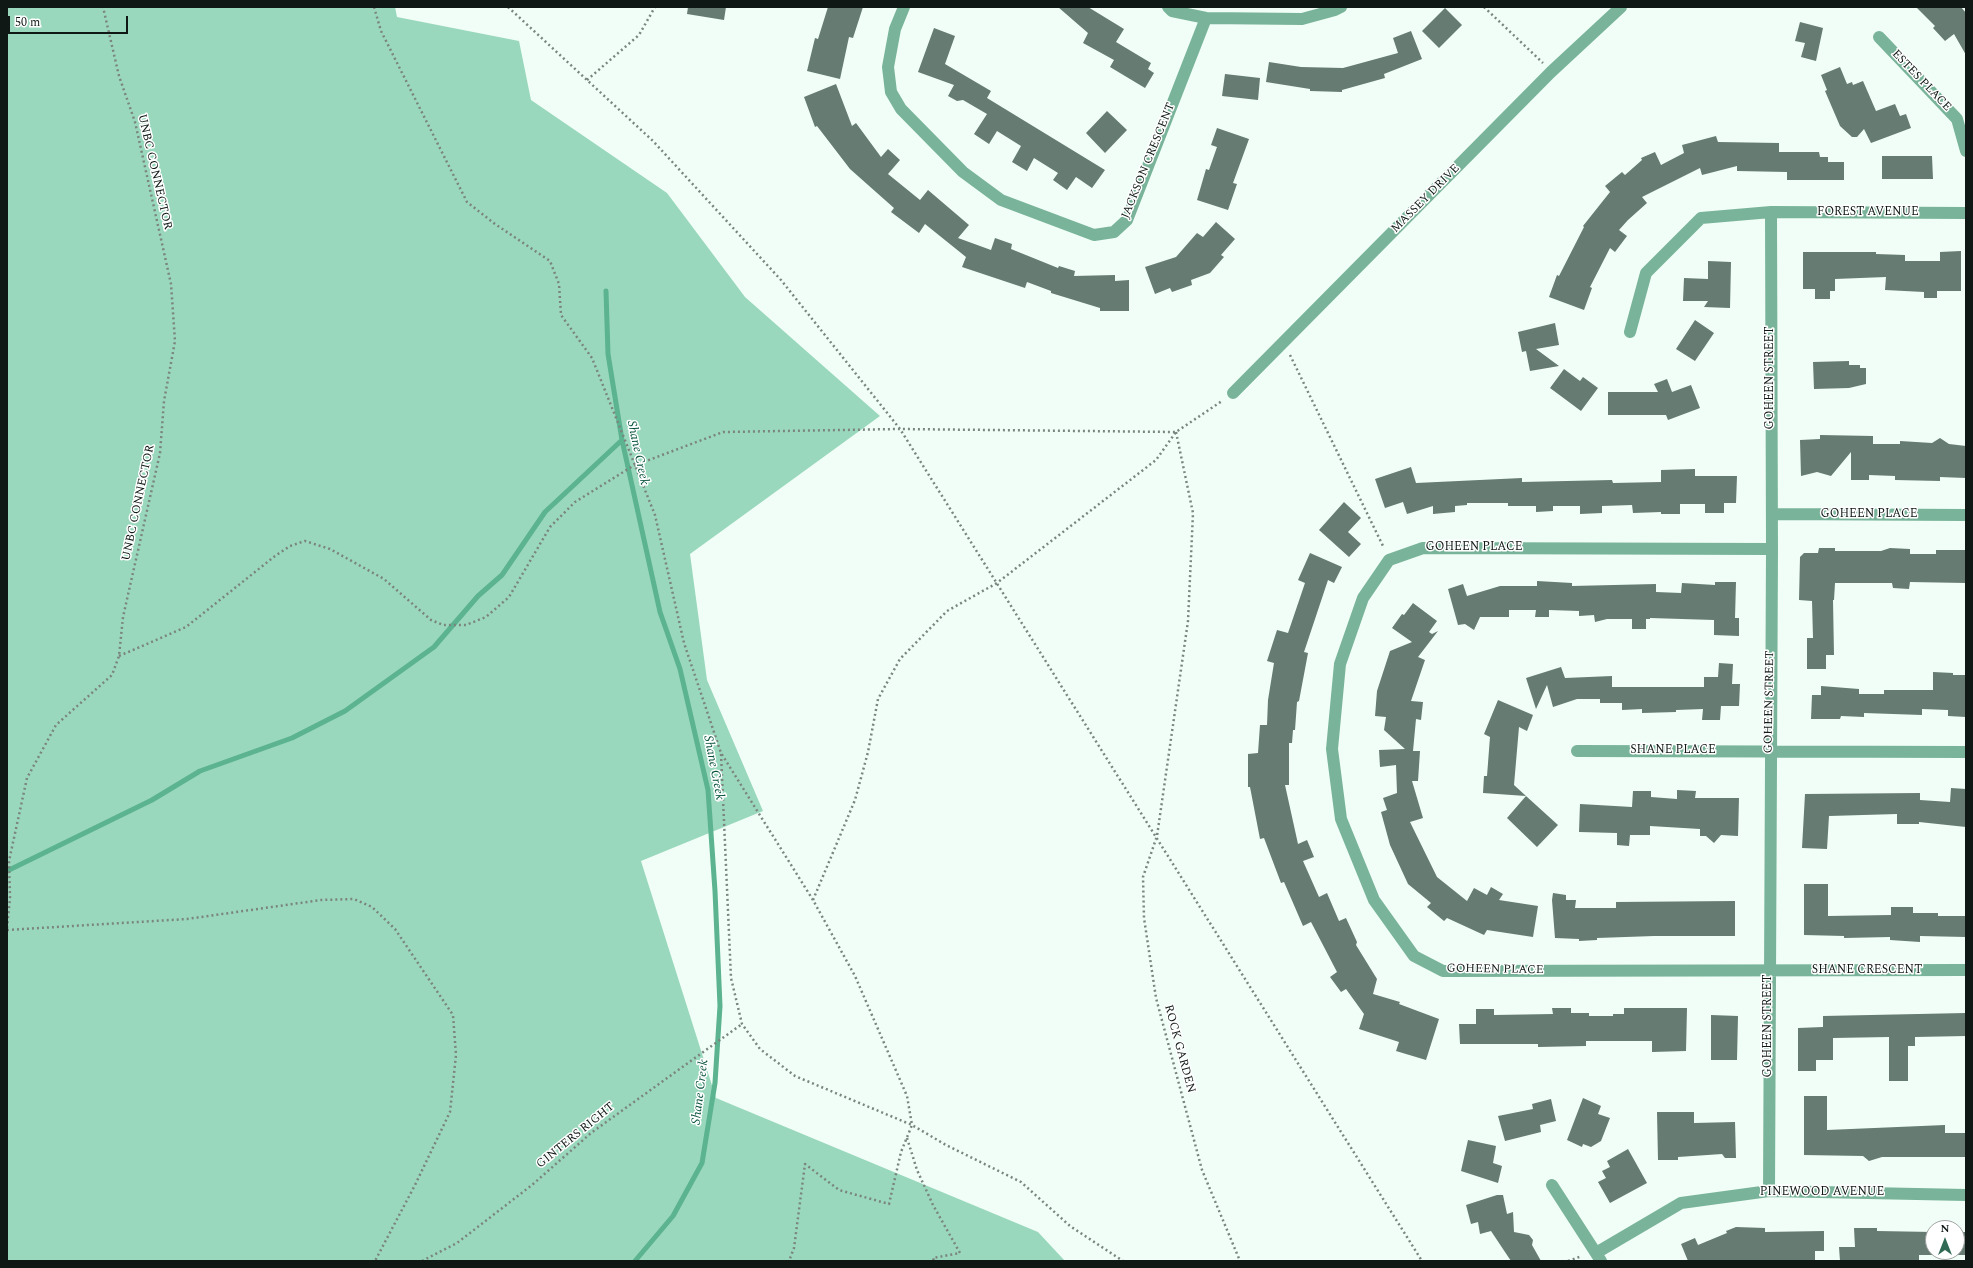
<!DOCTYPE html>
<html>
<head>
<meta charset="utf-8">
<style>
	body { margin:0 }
	#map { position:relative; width:1973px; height:1268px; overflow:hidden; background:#f0fef7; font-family:Spectral,serif }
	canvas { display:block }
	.frame { position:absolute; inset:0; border:8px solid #0f1814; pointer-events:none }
	.north { position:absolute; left:1925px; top:1220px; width:40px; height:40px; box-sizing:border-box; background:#fff; border:1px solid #9fa3a1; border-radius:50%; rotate:0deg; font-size:11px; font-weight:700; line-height:16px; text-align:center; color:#0f1814 }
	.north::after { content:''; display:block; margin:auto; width:14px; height:18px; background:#306a54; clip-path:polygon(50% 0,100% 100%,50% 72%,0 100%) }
	.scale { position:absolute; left:8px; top:16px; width:120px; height:18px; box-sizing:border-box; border:2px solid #0f1814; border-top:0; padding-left:5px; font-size:12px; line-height:14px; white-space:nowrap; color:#0f1814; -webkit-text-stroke:3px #fff; paint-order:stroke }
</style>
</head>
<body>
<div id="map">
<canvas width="1973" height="1268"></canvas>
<div class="frame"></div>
<div class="north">N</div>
<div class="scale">50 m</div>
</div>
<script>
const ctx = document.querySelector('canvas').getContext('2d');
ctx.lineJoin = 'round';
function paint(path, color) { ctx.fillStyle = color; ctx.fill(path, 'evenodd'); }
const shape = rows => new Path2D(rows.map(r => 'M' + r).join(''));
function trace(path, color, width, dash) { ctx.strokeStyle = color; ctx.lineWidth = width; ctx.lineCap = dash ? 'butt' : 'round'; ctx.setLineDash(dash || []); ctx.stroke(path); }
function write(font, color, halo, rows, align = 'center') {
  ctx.font = font + ' Spectral,serif'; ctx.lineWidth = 3; ctx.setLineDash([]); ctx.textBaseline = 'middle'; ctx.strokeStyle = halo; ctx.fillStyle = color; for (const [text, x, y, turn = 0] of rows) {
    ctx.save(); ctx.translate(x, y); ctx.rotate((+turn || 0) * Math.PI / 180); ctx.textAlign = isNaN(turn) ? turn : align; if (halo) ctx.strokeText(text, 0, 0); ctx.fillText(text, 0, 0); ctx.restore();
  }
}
paint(shape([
	[7,7,395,7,397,17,519,41,531,100,667,193,745,297,880,416,690,554,707,680,763,811,641,861,716,1098,1038,1232,1065,1261,7,1261]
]), '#9ad8bd');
trace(shape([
	[606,291,608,354,622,440,660,612,680,669,708,790,715,891,720,1006,715,1083,702,1163,673,1216,635,1261],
	[7,871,152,800,200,771,292,738,345,711,434,647,478,596,502,575,545,512,622,440]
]), '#5bb38f', 5);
paint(shape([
	[688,7,726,7,724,20,687,14],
	[828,7,863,7,853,38,849,37,840,79,807,71,815,38,818,39],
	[1058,7,1088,7,1124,29,1116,42,1151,63,1148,69,1154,73,1145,88,1110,67,1114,60,1083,43,1088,33],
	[1916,7,1961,7,1966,13,1966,55,1954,34,1945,41,1933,28,1935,26],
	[1445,8,1462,25,1439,48,1422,31],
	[1800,22,1823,28,1816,61,1801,57,1805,43,1795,41],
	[934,28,955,36,945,64,991,91,987,98,1105,170,1092,188,1076,177,1067,190,1053,180,1058,173,1034,158,1027,171,1012,162,1021,146,997,131,989,144,974,134,987,114,963,100,957,101,948,96,954,85,918,72],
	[1411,31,1422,59,1384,74,1385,78,1342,90,1342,92,1310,91,1310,89,1266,82,1269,62,1301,67,1343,68,1398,53,1393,38],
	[1840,67,1847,84,1852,82,1853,85,1863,81,1876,111,1895,104,1900,116,1906,114,1911,128,1871,143,1864,129,1857,137,1852,137,1840,126,1825,91,1827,90,1821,75],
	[1225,74,1260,78,1258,100,1222,96],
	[836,84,852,126,856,123,881,157,888,149,900,160,888,174,920,200,928,190,969,225,958,238,991,250,995,238,1012,244,1011,249,1058,268,1059,266,1075,271,1074,276,1115,275,1115,281,1129,280,1129,311,1100,311,1100,308,1051,293,1051,291,1027,282,1025,288,962,267,966,257,925,224,919,233,891,212,894,208,850,169,817,126,815,127,804,97],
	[1107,111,1127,130,1105,153,1086,133],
	[1217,128,1249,139,1233,183,1237,184,1228,210,1197,200,1206,169,1209,170,1217,147,1211,145],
	[1716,136,1718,142,1779,143,1779,152,1819,152,1820,157,1828,157,1828,162,1844,162,1844,180,1787,180,1787,172,1737,171,1737,166,1702,175,1700,168,1642,197,1647,203,1628,220,1619,230,1627,236,1615,252,1610,248,1590,287,1592,288,1584,310,1549,297,1557,275,1559,276,1584,227,1583,226,1610,192,1605,186,1622,172,1625,175,1642,160,1641,158,1655,152,1661,165,1684,153,1682,145],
	[1882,156,1932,156,1933,179,1882,179],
	[1216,222,1235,239,1221,255,1224,257,1210,273,1191,280,1192,285,1172,292,1170,288,1155,294,1145,267,1176,257,1197,233,1203,237],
	[1961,251,1961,291,1937,291,1937,298,1924,298,1924,292,1885,290,1886,277,1835,279,1835,291,1830,291,1830,299,1815,299,1815,289,1803,289,1803,252,1876,252,1876,254,1905,255,1905,261,1940,261,1940,252],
	[1708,261,1731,262,1730,308,1704,307,1708,301,1683,301,1684,278,1708,279],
	[1695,320,1714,333,1695,361,1676,349],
	[1555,323,1559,345,1536,349,1559,366,1530,371,1526,351,1522,352,1518,332],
	[1849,361,1849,365,1860,365,1860,368,1866,368,1866,384,1849,388,1814,389,1813,362],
	[1564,369,1580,381,1583,377,1598,388,1581,411,1550,388],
	[1667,379,1672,392,1691,385,1700,408,1668,420,1666,415,1608,415,1608,392,1658,392,1654,384],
	[1820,435,1873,436,1873,444,1900,444,1900,441,1932,443,1940,438,1949,444,1966,446,1966,478,1940,477,1940,481,1895,480,1895,476,1869,475,1869,480,1851,480,1851,452,1831,476,1817,472,1801,476,1800,440,1820,439],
	[1411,467,1416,483,1522,478,1522,482,1612,480,1613,483,1661,482,1661,470,1695,469,1695,476,1737,476,1736,503,1724,503,1724,513,1705,513,1705,504,1680,504,1680,514,1661,514,1661,512,1633,513,1632,505,1602,506,1602,513,1580,514,1580,506,1553,506,1553,511,1536,512,1536,506,1508,506,1508,503,1467,503,1467,505,1455,506,1455,512,1433,514,1433,506,1407,514,1403,502,1385,508,1375,479],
	[1344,502,1361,518,1348,532,1361,544,1349,557,1319,530],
	[1819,548,1835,548,1835,551,1881,551,1890,548,1910,549,1910,554,1936,554,1936,550,1966,550,1966,583,1910,582,1909,589,1893,588,1892,583,1835,583,1834,600,1833,600,1834,655,1826,655,1826,669,1807,669,1807,638,1813,638,1812,601,1799,600,1800,557,1804,553,1818,553],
	[1310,553,1342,567,1334,583,1328,580,1304,652,1308,653,1299,701,1297,702,1295,730,1293,730,1292,743,1289,743,1289,785,1285,785,1298,844,1307,840,1314,857,1303,861,1319,897,1327,893,1339,921,1346,918,1357,942,1356,945,1377,979,1373,994,1400,1002,1399,1004,1439,1019,1426,1060,1396,1051,1399,1042,1359,1029,1364,1014,1346,989,1341,992,1330,977,1337,972,1311,922,1303,926,1284,882,1281,883,1264,838,1260,839,1250,787,1248,787,1248,754,1258,753,1260,725,1267,725,1268,700,1274,663,1267,661,1277,630,1288,633,1305,583,1298,580],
	[1537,581,1572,583,1572,586,1656,584,1656,592,1681,593,1682,583,1715,585,1715,582,1736,582,1735,618,1739,618,1739,636,1714,635,1714,620,1650,618,1650,619,1646,619,1646,629,1632,629,1632,619,1607,619,1595,622,1594,615,1579,616,1579,611,1549,610,1549,617,1535,617,1536,610,1509,610,1509,617,1480,617,1474,630,1465,624,1458,625,1448,589,1463,584,1467,596,1500,586,1537,586],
	[1413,603,1437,621,1429,632,1432,634,1438,631,1418,657,1425,660,1411,701,1423,702,1421,720,1416,719,1413,751,1420,751,1418,781,1412,781,1423,818,1410,822,1437,877,1467,901,1474,888,1487,895,1491,887,1503,894,1499,900,1538,906,1533,937,1487,930,1484,935,1447,918,1444,921,1427,907,1431,903,1408,884,1390,845,1381,812,1387,810,1383,798,1397,793,1396,765,1380,767,1379,750,1405,749,1384,730,1386,717,1375,716,1377,691,1390,651,1412,642,1392,628,1402,614,1404,615],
	[1719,663,1733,664,1732,684,1740,684,1739,706,1721,706,1720,720,1702,720,1703,709,1676,710,1676,712,1642,713,1642,709,1622,710,1622,703,1600,703,1600,699,1577,699,1553,707,1547,685,1536,709,1526,678,1561,667,1565,678,1612,676,1612,687,1704,687,1704,677,1718,677],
	[1933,672,1953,673,1953,675,1966,675,1966,717,1948,716,1948,710,1922,709,1922,715,1864,713,1864,717,1841,716,1840,719,1811,719,1812,695,1821,695,1821,686,1859,689,1859,694,1884,694,1884,690,1933,690],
	[1498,700,1533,715,1527,731,1519,727,1514,785,1526,796,1483,793,1484,776,1487,776,1490,737,1484,734],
	[1951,788,1966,789,1966,827,1919,822,1919,824,1897,824,1897,814,1829,816,1827,849,1802,848,1805,794,1920,793,1920,800,1950,802],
	[1677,790,1696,791,1695,798,1739,798,1738,836,1721,835,1714,843,1706,836,1700,836,1700,829,1650,826,1650,835,1630,835,1629,846,1617,845,1617,833,1579,832,1580,804,1632,807,1633,791,1651,791,1651,797,1677,799],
	[1526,796,1558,825,1537,847,1507,818],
	[1804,884,1828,884,1828,916,1891,915,1891,907,1913,907,1913,913,1938,913,1938,916,1966,916,1966,937,1920,936,1920,942,1890,940,1890,937,1844,938,1844,936,1804,935],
	[1553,893,1566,895,1566,900,1576,900,1575,908,1616,908,1616,902,1735,901,1735,936,1654,936,1597,938,1597,940,1579,941,1579,939,1555,938,1552,900],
	[1552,1008,1571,1008,1571,1013,1589,1013,1589,1016,1613,1016,1613,1014,1624,1014,1624,1008,1687,1008,1686,1051,1652,1052,1652,1041,1586,1041,1586,1046,1538,1047,1538,1044,1460,1044,1459,1024,1476,1024,1476,1009,1494,1009,1494,1015,1553,1014],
	[1966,1013,1966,1036,1915,1037,1915,1046,1908,1046,1908,1081,1889,1081,1889,1037,1833,1038,1833,1060,1816,1060,1816,1071,1798,1071,1798,1028,1823,1027,1823,1016],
	[1711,1015,1738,1016,1737,1060,1711,1060],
	[1804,1096,1827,1096,1827,1130,1945,1125,1945,1133,1966,1133,1966,1157,1882,1157,1869,1161,1863,1156,1804,1155],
	[1583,1098,1601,1106,1598,1114,1610,1118,1601,1141,1591,1147,1583,1144,1582,1147,1567,1140],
	[1551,1099,1556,1121,1540,1125,1541,1132,1505,1141,1498,1116,1533,1109,1532,1104],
	[1657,1112,1694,1112,1694,1123,1735,1122,1736,1158,1725,1158,1722,1154,1678,1157,1678,1160,1658,1160],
	[1468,1140,1496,1146,1493,1163,1502,1166,1498,1183,1461,1171],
	[1628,1149,1647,1183,1610,1203,1598,1182,1606,1178,1602,1171,1610,1167,1607,1161],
	[1497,1195,1503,1195,1507,1214,1513,1212,1514,1232,1529,1235,1533,1240,1532,1245,1541,1261,1511,1261,1491,1231,1480,1234,1478,1222,1471,1224,1466,1205],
	[1736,1227,1765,1228,1765,1232,1824,1231,1824,1251,1815,1251,1815,1261,1688,1261,1681,1244,1695,1238,1698,1245,1727,1233,1726,1231],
	[1854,1228,1877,1228,1877,1231,1933,1232,1933,1252,1957,1252,1957,1232,1966,1232,1966,1255,1919,1255,1919,1261,1840,1261,1839,1247,1855,1247]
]), '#667b72');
trace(shape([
	[374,7,381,31,467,202,495,224,550,261,559,284,561,315,592,358,655,515,684,643,721,753,813,900,855,976,907,1096,912,1125,901,1152,889,1204,839,1190,805,1164,794,1248,789,1261],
	[508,7,653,141,781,280,900,429,1422,1261],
	[1484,7,1543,63],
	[587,80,639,35,655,7],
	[1290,355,1384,548],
	[1176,432,1193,513,1188,621,1157,836,1143,877,1144,918,1156,998,1202,1170,1240,1261],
	[119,656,186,627,275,556,290,546,305,541,330,549,384,579,431,620,443,625,466,625,486,617,509,597,550,527,575,502,633,466,723,432,900,429,1176,432,1222,401],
	[721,754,731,978,742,1024,760,1049,795,1076,912,1125,946,1145,1021,1182,1070,1226,1123,1261],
	[813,900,855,800,868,752,878,699,900,659,947,611,997,583,1156,460,1176,432],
	[7,928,10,898,9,861,27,778,56,725,112,675,119,656,123,617,160,453,164,401,175,341,171,284,135,122,119,76,103,7],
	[7,930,187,919,321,900,354,899,372,907,395,929,453,1015,456,1055,450,1112,415,1185,375,1261],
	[907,1138,917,1170,933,1205,960,1253,933,1258,934,1261],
	[422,1261,457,1243,532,1185,591,1133,742,1024],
	[1568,1261,1582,1256]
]), '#7a857f', 2.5, [2, 3]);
trace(shape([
	[904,7,895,29,888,67,891,92,901,109,963,172,1001,200,1094,235,1114,232,1127,220,1206,18],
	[1168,7,1172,11,1206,18,1302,19,1335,10,1341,7],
	[1879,37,1957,119,1966,151],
	[1630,332,1646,273,1701,218,1771,212,1966,213],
	[1233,393,1551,72,1621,7],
	[1772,514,1966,515],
	[1772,549,1423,548,1389,560,1363,598,1340,664,1332,749,1341,819,1374,900,1414,956,1443,971,1966,970],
	[1577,751,1966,752],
	[1552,1185,1601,1261],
	[1769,1191,1772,549,1771,212],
	[1596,1253,1681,1203,1769,1191,1966,1195]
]), '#79b49a', 12);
write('12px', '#0f1814', '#fff', [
	["ESTES PLACE",1921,81,46],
	["JACKSON CRESCENT",1149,161,-68],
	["UNBC CONNECTOR",154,172,77],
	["MASSEY DRIVE",1426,199,-45],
	["FOREST AVENUE",1868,213],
	["GOHEEN STREET",1771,378,-90],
	["UNBC CONNECTOR",139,503,-78],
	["GOHEEN PLACE",1869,515],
	["GOHEEN PLACE",1474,548],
	["GOHEEN STREET",1770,702,-89],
	["SHANE PLACE",1673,751],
	["GOHEEN PLACE",1495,970,1],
	["SHANE CRESCENT",1867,971],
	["GOHEEN STREET",1769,1026,-90],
	["ROCK GARDEN",1179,1049,75],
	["GINTERS RIGHT",576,1136,-39],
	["PINEWOOD AVENUE",1822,1193]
]);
write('italic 13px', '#06513a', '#fff', [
	["Shane Creek",637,453,78],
	["Shane Creek",713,768,79],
	["Shane Creek",701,1092,-83]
]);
</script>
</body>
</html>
